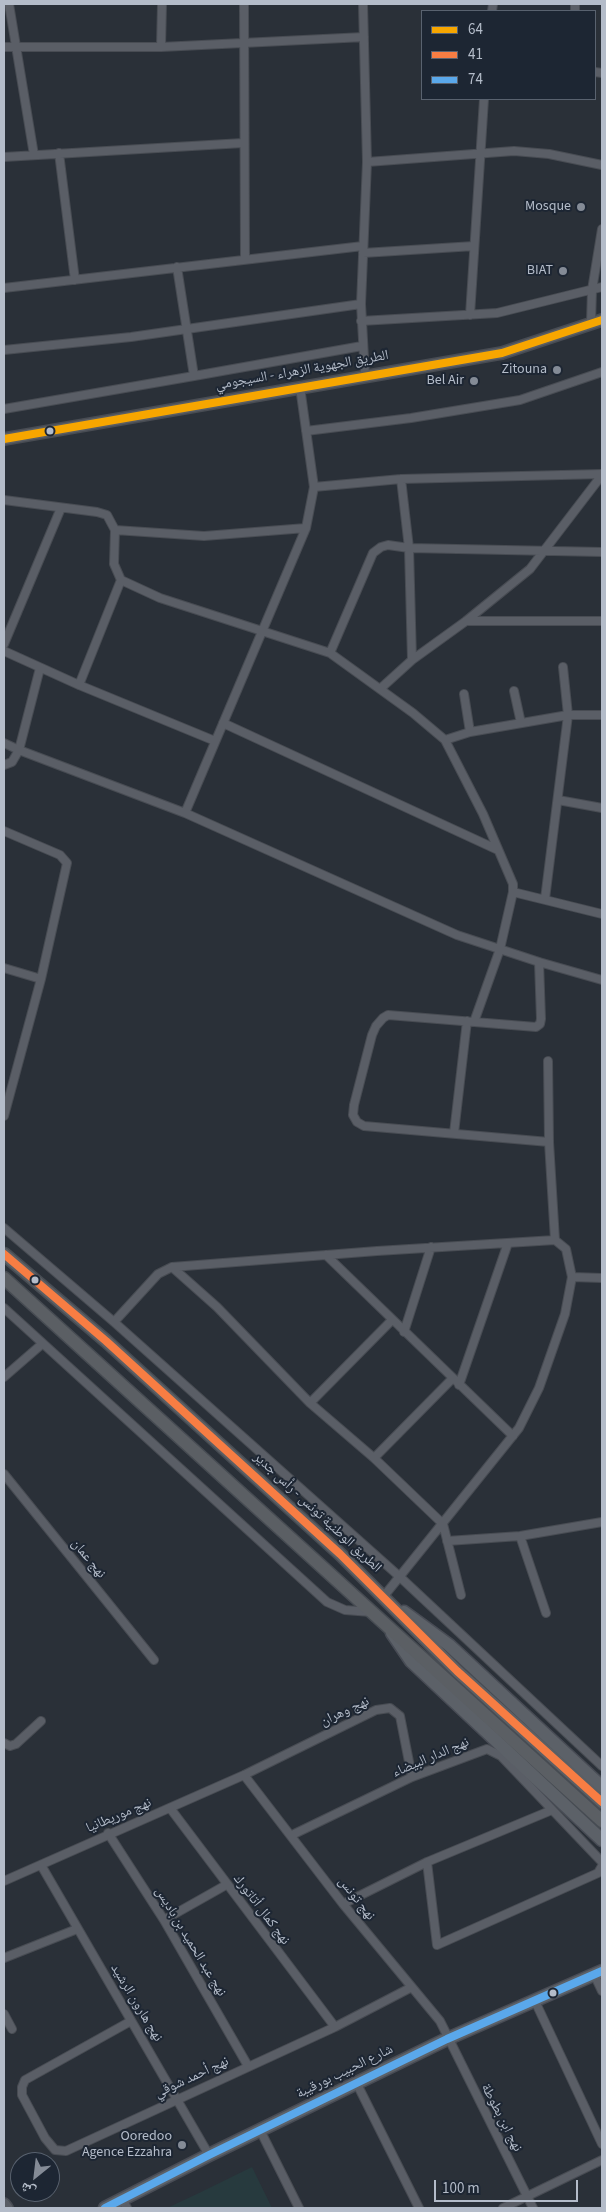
<!DOCTYPE html>
<html>
<head>
<meta charset="utf-8">
<style>
	body { margin:0 }
	#map { position:relative; width:606px; height:2212px; overflow:hidden; background:#2a3038; font-family:"Source Sans 3","Noto Naskh Arabic",sans-serif }
	canvas { display:block }
	.frame { position:absolute; inset:0; border:5px solid #b4bcc9; pointer-events:none }
	.legend { position:absolute; left:421px; top:10px; width:175px; height:90px; box-sizing:border-box; background:#1d2633; border:1px solid #59626f; margin:0; padding:6px 9px; list-style:none; font-size:15px; color:#b4bcc9 }
	.legend li { display:flex; align-items:center; gap:10px; height:25px }
	.legend b { width:25px; border:1px solid #59626f }
	.north { position:absolute; left:10px; top:2152px; width:50px; height:50px; box-sizing:border-box; background:#1d2633; border:1px solid #59626f; border-radius:50%; rotate:209deg; font-size:14px; font-weight:700; line-height:20px; text-align:center; color:#b4bcc9 }
	.north::after { content:''; display:block; margin:auto; width:18px; height:22px; background:#848b96; clip-path:polygon(50% 0,100% 100%,50% 72%,0 100%) }
	.scale { position:absolute; left:434px; top:2180px; width:144px; height:22px; box-sizing:border-box; border:2px solid #b4bcc9; border-top:0; padding-left:6px; font-size:15px; line-height:18px; white-space:nowrap; color:#b4bcc9; -webkit-text-stroke:4px #1d2633; paint-order:stroke }
</style>
</head>
<body>
<div id="map">
<canvas width="606" height="2212"></canvas>
<div class="frame"></div>
<ul class="legend">
<li><b style="height:6px;background:#f7a600"></b>64</li>
<li><b style="height:6px;background:#f77d43"></b>41</li>
<li><b style="height:6px;background:#5aa8eb"></b>74</li>
</ul>
<div class="north">ش</div>
<div class="scale">100 m</div>
</div>
<script>
const ctx = document.querySelector('canvas').getContext('2d');
ctx.lineJoin = 'round';
function paint(path, color) { ctx.fillStyle = color; ctx.fill(path, 'evenodd'); }
const shape = rows => new Path2D(rows.map(r => 'M' + r).join(''));
function trace(path, color, width, dash) { ctx.strokeStyle = color; ctx.lineWidth = width; ctx.lineCap = dash ? 'butt' : 'round'; ctx.setLineDash(dash || []); ctx.stroke(path); }
function write(font, color, halo, rows, align = 'center') {
  ctx.font = font + ' "Source Sans 3","Noto Naskh Arabic",sans-serif'; ctx.lineWidth = 4; ctx.setLineDash([]); ctx.textBaseline = 'middle'; ctx.strokeStyle = halo; ctx.fillStyle = color; for (const [text, x, y, turn = 0] of rows) {
    ctx.save(); ctx.translate(x, y); ctx.rotate((+turn || 0) * Math.PI / 180); ctx.textAlign = isNaN(turn) ? turn : align; if (halo) ctx.strokeText(text, 0, 0); ctx.fillText(text, 0, 0); ctx.restore();
  }
}
paint(shape([
	[252,2167,272,2208,167,2208,199,2193]
]), '#273a3e');
const minor = shape([
	[9,4,34,155],
	[244,4,245,259],
	[363,4,367,162,361,304,365,375],
	[492,11,493,4],
	[575,11,575,4],
	[4,47,161,47,364,37],
	[161,47,162,4],
	[595,72,602,73],
	[59,153,75,280],
	[4,157,243,143],
	[367,162,514,151,549,154,602,165],
	[363,253,474,246],
	[4,288,363,246],
	[470,315,484,99],
	[361,321,497,313,602,287],
	[591,323,592,290,602,229],
	[4,350,131,337,361,304],
	[194,376,362,346],
	[4,409,194,376,177,267],
	[306,431,411,418,520,400,602,372],
	[401,479,409,548,412,660],
	[314,487,401,479,602,474],
	[4,500,97,512,107,515,115,530],
	[306,528,204,536,115,530,114,564,121,580,160,598,330,653,413,713,445,740,483,814,513,884,513,892,500,949,474,1022],
	[466,621,602,621],
	[4,644,61,508],
	[4,651,79,685,215,741],
	[330,653,373,553,381,547,388,545,409,548,602,552],
	[40,668,19,750,185,813,457,935,539,962,602,980],
	[79,685,121,580],
	[380,689,412,660,466,621,530,569,602,475],
	[514,691,521,723],
	[464,694,470,732],
	[223,723,498,850],
	[445,740,470,732,568,715,602,715],
	[4,743,19,750,12,762,4,765],
	[558,800,602,808],
	[185,813,306,528,314,487,300,387],
	[4,831,60,855,67,863,41,979,4,1116],
	[513,892,602,914],
	[545,899,568,715,563,667],
	[539,962,541,1019,540,1024,536,1027,388,1015,383,1018,376,1026,372,1035,354,1105,353,1115,357,1122,364,1126,549,1142],
	[4,968,41,979],
	[454,1133,467,1021],
	[4,1228,114,1322,400,1577,602,1766],
	[326,1255,513,1436],
	[172,1267,217,1307,310,1403,374,1458,443,1524,461,1595],
	[572,1277,602,1278],
	[4,1308,327,1602,345,1610,371,1612],
	[114,1322,158,1274,172,1267,377,1251,555,1240],
	[404,1332,431,1247],
	[4,1377,42,1344],
	[459,1385,508,1243],
	[310,1403,392,1320],
	[374,1458,452,1379],
	[4,1474,154,1660],
	[520,1536,546,1613],
	[447,1541,520,1536,602,1522],
	[384,1596,519,1428,539,1388,565,1314,572,1277,566,1249,555,1240,549,1142,548,1061],
	[4,1743,10,1746,16,1744,41,1721],
	[244,1775,343,1904,440,2021,533,2208],
	[170,1808,335,2027],
	[108,1833,164,1920,248,2066],
	[292,1835,412,1777,487,1749,501,1756,602,1862],
	[427,1862,437,1945,598,1873,602,1866],
	[41,1865,209,2155],
	[4,1881,244,1775,376,1710,390,1708,400,1716,412,1777],
	[343,1904,427,1862,552,1810],
	[164,1920,226,1885],
	[4,1958,77,1929],
	[594,1974,602,1991],
	[534,1999,602,2144],
	[4,2014,12,2029],
	[131,2021,25,2080,22,2087,22,2095,45,2138,55,2150,66,2151,335,2027,410,1988],
	[357,2084,419,2208],
	[260,2130,299,2208],
	[122,2199,127,2208],
	[503,2208,602,2160]
]);
const secondary = shape([
	[4,439,502,353,602,320],
	[4,2204,7,2208]
]);
const primary = shape([
	[404,1612,449,1645,602,1787],
	[392,1633,411,1661,602,1840],
	[105,2208,209,2155,447,2039,602,1971]
]);
const trunk = shape([
	[4,1254,106,1341,340,1554,457,1671,602,1802],
	[4,1278,602,1821]
]);
trace(minor, '#484c53', 10);
trace(secondary, '#484c53', 14);
trace(primary, '#484c55', 15);
trace(trunk, '#474c53', 15);
trace(minor, '#5a5e66', 8);
trace(secondary, '#595d64', 11);
trace(primary, '#5c6168', 12);
trace(trunk, '#5b5f64', 12);
trace(shape([
	[4,439,502,353,602,320]
]), '#f7a600', 8);
trace(shape([
	[4,1254,106,1341,340,1554,457,1671,602,1802]
]), '#f77d43', 8);
trace(shape([
	[105,2208,209,2155,447,2039,602,1971]
]), '#5aa8eb', 8);
for (const [x, y, r, color] of [
	[581,207,5,"#848b96"],
	[563,271,5,"#848b96"],
	[557,370,5,"#848b96"],
	[474,381,5,"#848b96"],
	[50,431,4.5,"#b4bcc9"],
	[35,1280,4.5,"#b4bcc9"],
	[553,1993,4.5,"#b4bcc9"],
	[182,2145,5,"#848b96"]
]) { const dot = new Path2D(); dot.arc(x, y, r, 0, 2 * Math.PI); ctx.fillStyle = color; ctx.fill(dot); trace(dot, '#1d2633', 2); }
write('14px', '#b4bcc9', '#1d2633', [
	["Mosque",571,207],
	["BIAT",553,271],
	["Zitouna",547,370],
	["Bel Air",464,381],
	["Ooredoo",172,2137],
	["Agence Ezzahra",172,2153]
], 'right');
write('14px', '#b4bcc9', '#1d2633', [
	["الطريق الجهوية الزهراء - السيجومي",302,371,-10],
	["الطريق الوطنية تونس - رأس جدير",317,1513,43],
	["نهج عمان",88,1559,51],
	["نهج وهران",345,1712,-25],
	["نهج الدار البيضاء",431,1758,-23],
	["نهج موريطانيا",119,1816,-23],
	["نهج تونس",356,1899,52],
	["نهج كمال أتاتورك",261,1910,53],
	["نهج عبد الحميد بن باديس",190,1942,59],
	["نهج هارون الرشيد",136,2003,59],
	["شارع الحبيب بورقيبة",345,2072,-26],
	["نهج أحمد شوقي",192,2078,-25],
	["نهج ابن بطوطة",501,2118,63]
]);
</script>
</body>
</html>
